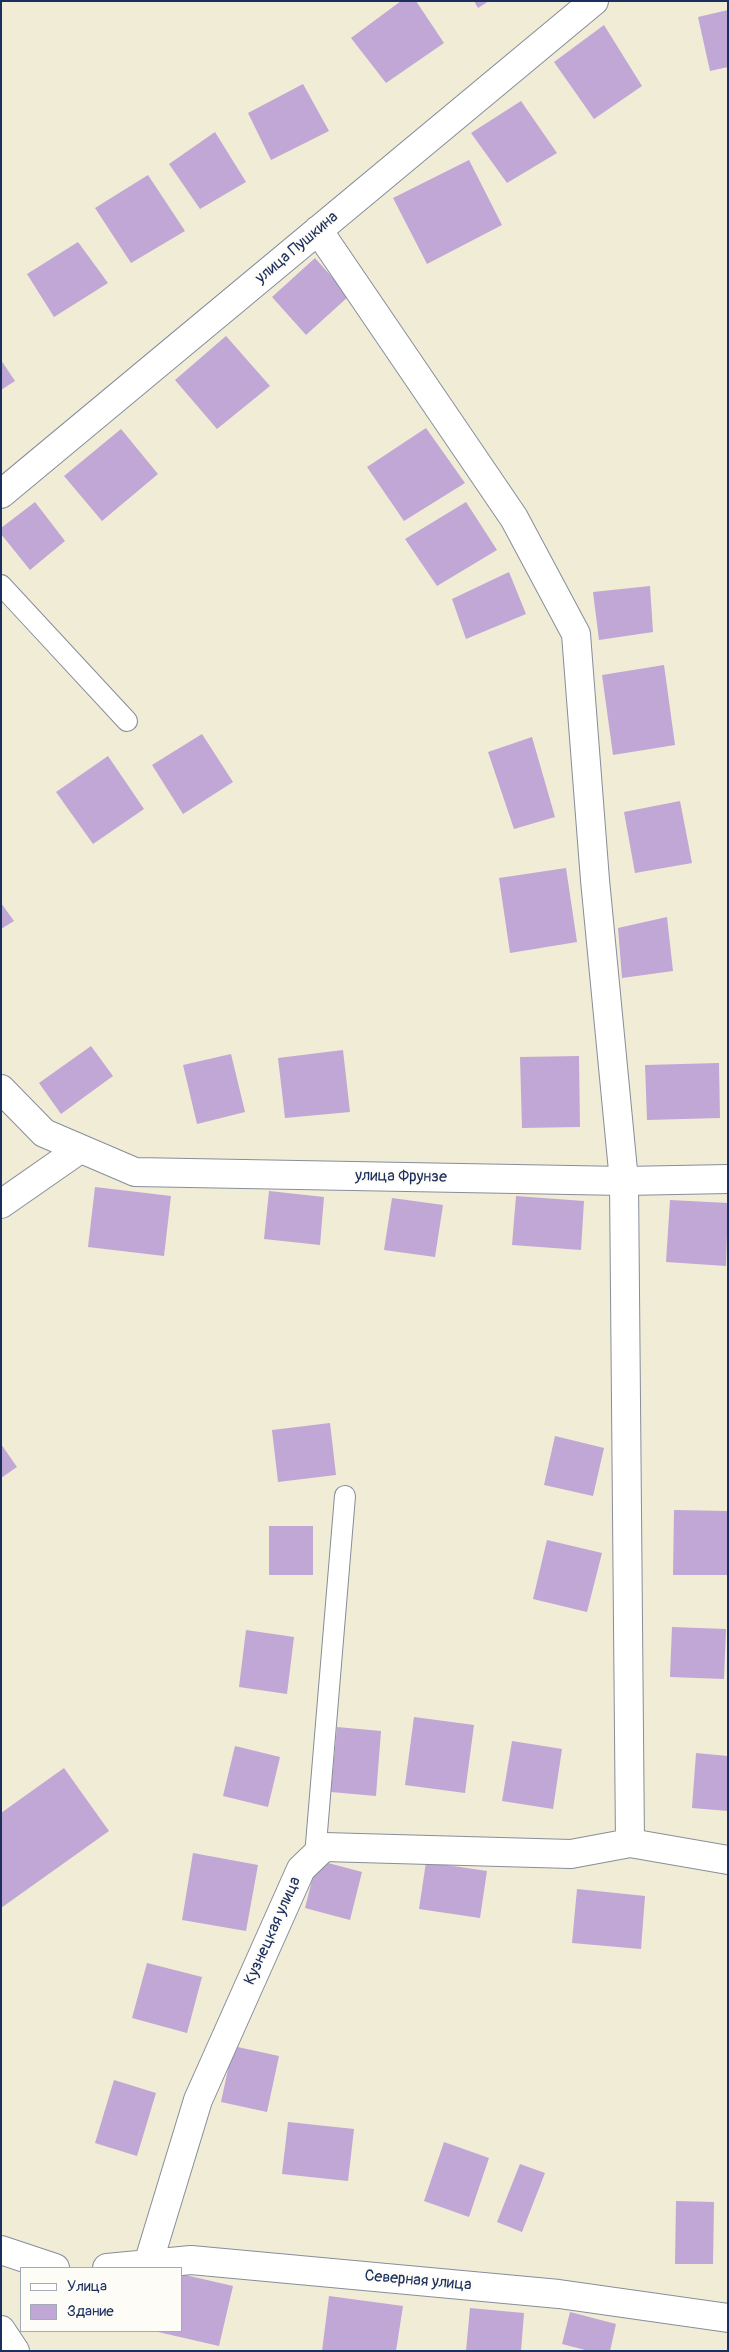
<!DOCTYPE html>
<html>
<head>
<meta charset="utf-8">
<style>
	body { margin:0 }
	#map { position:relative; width:729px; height:2352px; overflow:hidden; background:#f1ecd6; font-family:Pangolin,sans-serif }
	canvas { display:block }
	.frame { position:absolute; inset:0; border:2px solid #1b2f5e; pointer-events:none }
	.legend { position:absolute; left:20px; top:2267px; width:162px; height:65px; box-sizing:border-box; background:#fdfcf7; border:1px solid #a3aaba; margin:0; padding:6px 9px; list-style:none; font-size:15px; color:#1b2f5e }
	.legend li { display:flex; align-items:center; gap:10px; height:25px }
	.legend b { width:25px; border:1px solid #a3aaba }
</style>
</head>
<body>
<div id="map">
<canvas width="729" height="2352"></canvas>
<div class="frame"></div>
<ul class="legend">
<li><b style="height:6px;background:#fff"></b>Улица</li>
<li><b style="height:14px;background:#c0a7d5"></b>Здание</li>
</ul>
</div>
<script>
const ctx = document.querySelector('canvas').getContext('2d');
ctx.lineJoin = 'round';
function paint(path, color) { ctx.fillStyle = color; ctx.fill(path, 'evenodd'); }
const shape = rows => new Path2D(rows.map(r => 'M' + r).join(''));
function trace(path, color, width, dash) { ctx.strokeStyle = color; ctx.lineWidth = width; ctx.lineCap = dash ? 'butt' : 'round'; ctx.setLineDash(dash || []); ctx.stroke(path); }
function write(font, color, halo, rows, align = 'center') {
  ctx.font = font + ' Pangolin,sans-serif'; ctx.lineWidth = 4; ctx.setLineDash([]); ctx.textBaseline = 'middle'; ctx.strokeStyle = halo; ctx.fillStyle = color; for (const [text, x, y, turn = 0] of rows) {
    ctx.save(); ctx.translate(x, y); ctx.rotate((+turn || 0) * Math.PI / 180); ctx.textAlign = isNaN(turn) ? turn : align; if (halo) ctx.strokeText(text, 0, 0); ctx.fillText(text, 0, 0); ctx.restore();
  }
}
paint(shape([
	[401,1,416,1,444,43,386,83,351,38],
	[474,1,489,1,478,8],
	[728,10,728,67,710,71,698,17],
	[604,25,642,86,594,119,554,62],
	[303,84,329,131,271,160,248,113],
	[521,101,557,153,507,183,471,133],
	[215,132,246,182,200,209,169,164],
	[469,160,502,225,427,264,393,198],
	[148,175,185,231,131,263,95,208],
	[78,242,108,283,54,317,27,274],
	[315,258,349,296,306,335,272,297],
	[226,336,270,386,217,429,175,380],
	[1,360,15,381,1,390],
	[426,428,465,483,404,521,367,467],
	[121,429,158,474,102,521,64,476],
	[35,502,65,541,30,570,1,534,1,528],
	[466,502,497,550,437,586,405,539],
	[509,572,526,614,466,639,452,599],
	[650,586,653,632,599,640,593,592],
	[664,665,675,745,613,755,602,675],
	[202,734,233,782,183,814,152,765],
	[532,737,555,817,514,829,488,752],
	[108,756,144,809,93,844,56,792],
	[680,801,692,863,635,873,624,812],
	[566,868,577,942,510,953,499,878],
	[1,903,14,921,1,929],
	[667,917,673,971,622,978,618,928],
	[91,1046,113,1076,61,1114,39,1083],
	[343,1050,350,1112,285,1118,278,1058],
	[231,1054,245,1112,197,1124,183,1065],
	[579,1056,580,1127,522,1128,520,1057],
	[719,1063,720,1118,647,1120,645,1065],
	[95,1187,171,1196,164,1256,88,1247],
	[269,1191,324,1197,320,1245,264,1239],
	[516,1196,584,1201,581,1250,512,1245],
	[392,1198,443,1205,435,1257,384,1250],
	[670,1200,728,1203,726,1266,666,1262],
	[330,1423,336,1475,278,1482,272,1430],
	[555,1436,604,1448,593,1496,544,1485],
	[1,1444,17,1467,1,1478],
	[674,1510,728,1511,728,1575,673,1575],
	[269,1526,313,1526,313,1575,269,1575],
	[547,1540,602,1553,587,1612,533,1599],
	[672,1627,726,1629,724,1679,670,1677],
	[246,1630,294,1637,287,1694,239,1687],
	[414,1717,474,1725,465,1793,405,1785],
	[337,1727,381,1731,376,1796,331,1792],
	[512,1741,562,1749,553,1809,502,1801],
	[235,1746,280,1757,268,1807,223,1796],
	[696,1753,728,1756,728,1811,692,1808],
	[64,1768,109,1831,1,1908,1,1813],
	[193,1853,258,1865,246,1931,182,1920],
	[317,1860,362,1872,350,1920,305,1908],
	[426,1862,487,1871,480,1918,419,1909],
	[577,1889,645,1896,641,1949,572,1943],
	[147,1963,202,1977,187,2033,132,2018],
	[233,2046,279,2056,267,2112,221,2102],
	[114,2080,156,2093,137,2156,95,2143],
	[288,2122,354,2129,348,2181,282,2174],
	[444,2142,489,2158,469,2217,424,2201],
	[520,2164,545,2173,522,2232,497,2222],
	[676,2201,714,2202,713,2264,675,2264],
	[181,2274,233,2286,219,2346,158,2332,181,2331],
	[329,2296,403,2306,396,2351,322,2351],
	[470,2308,524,2313,521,2351,466,2351],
	[570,2312,616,2324,610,2351,589,2351,562,2344]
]), '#c0a7d5');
const service = shape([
	[1,585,127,721],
	[315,1856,345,1496]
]);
const minor = shape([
	[318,230,514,518,576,634,595,880,624,1181,630,1843],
	[1,494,594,1],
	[1,1089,44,1133,135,1172,624,1181,728,1179],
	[1,1204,80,1149],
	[1,2250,55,2268],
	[148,2264,198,2100,301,1869,324,1847,571,1854,630,1843,728,1860],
	[107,2268,191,2260,559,2294,728,2318],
	[1,2330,15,2351]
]);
trace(service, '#868e9a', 22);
trace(minor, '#868e9a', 30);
trace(service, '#fff', 20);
trace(minor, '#fff', 28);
write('16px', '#1b2f5e', '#fdfcf7', [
	["улица Пушкина",297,248,-40],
	["улица Фрунзе",401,1177,1],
	["Кузнецкая улица",273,1931,-66],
	["Северная улица",418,2281,5]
]);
</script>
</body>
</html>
